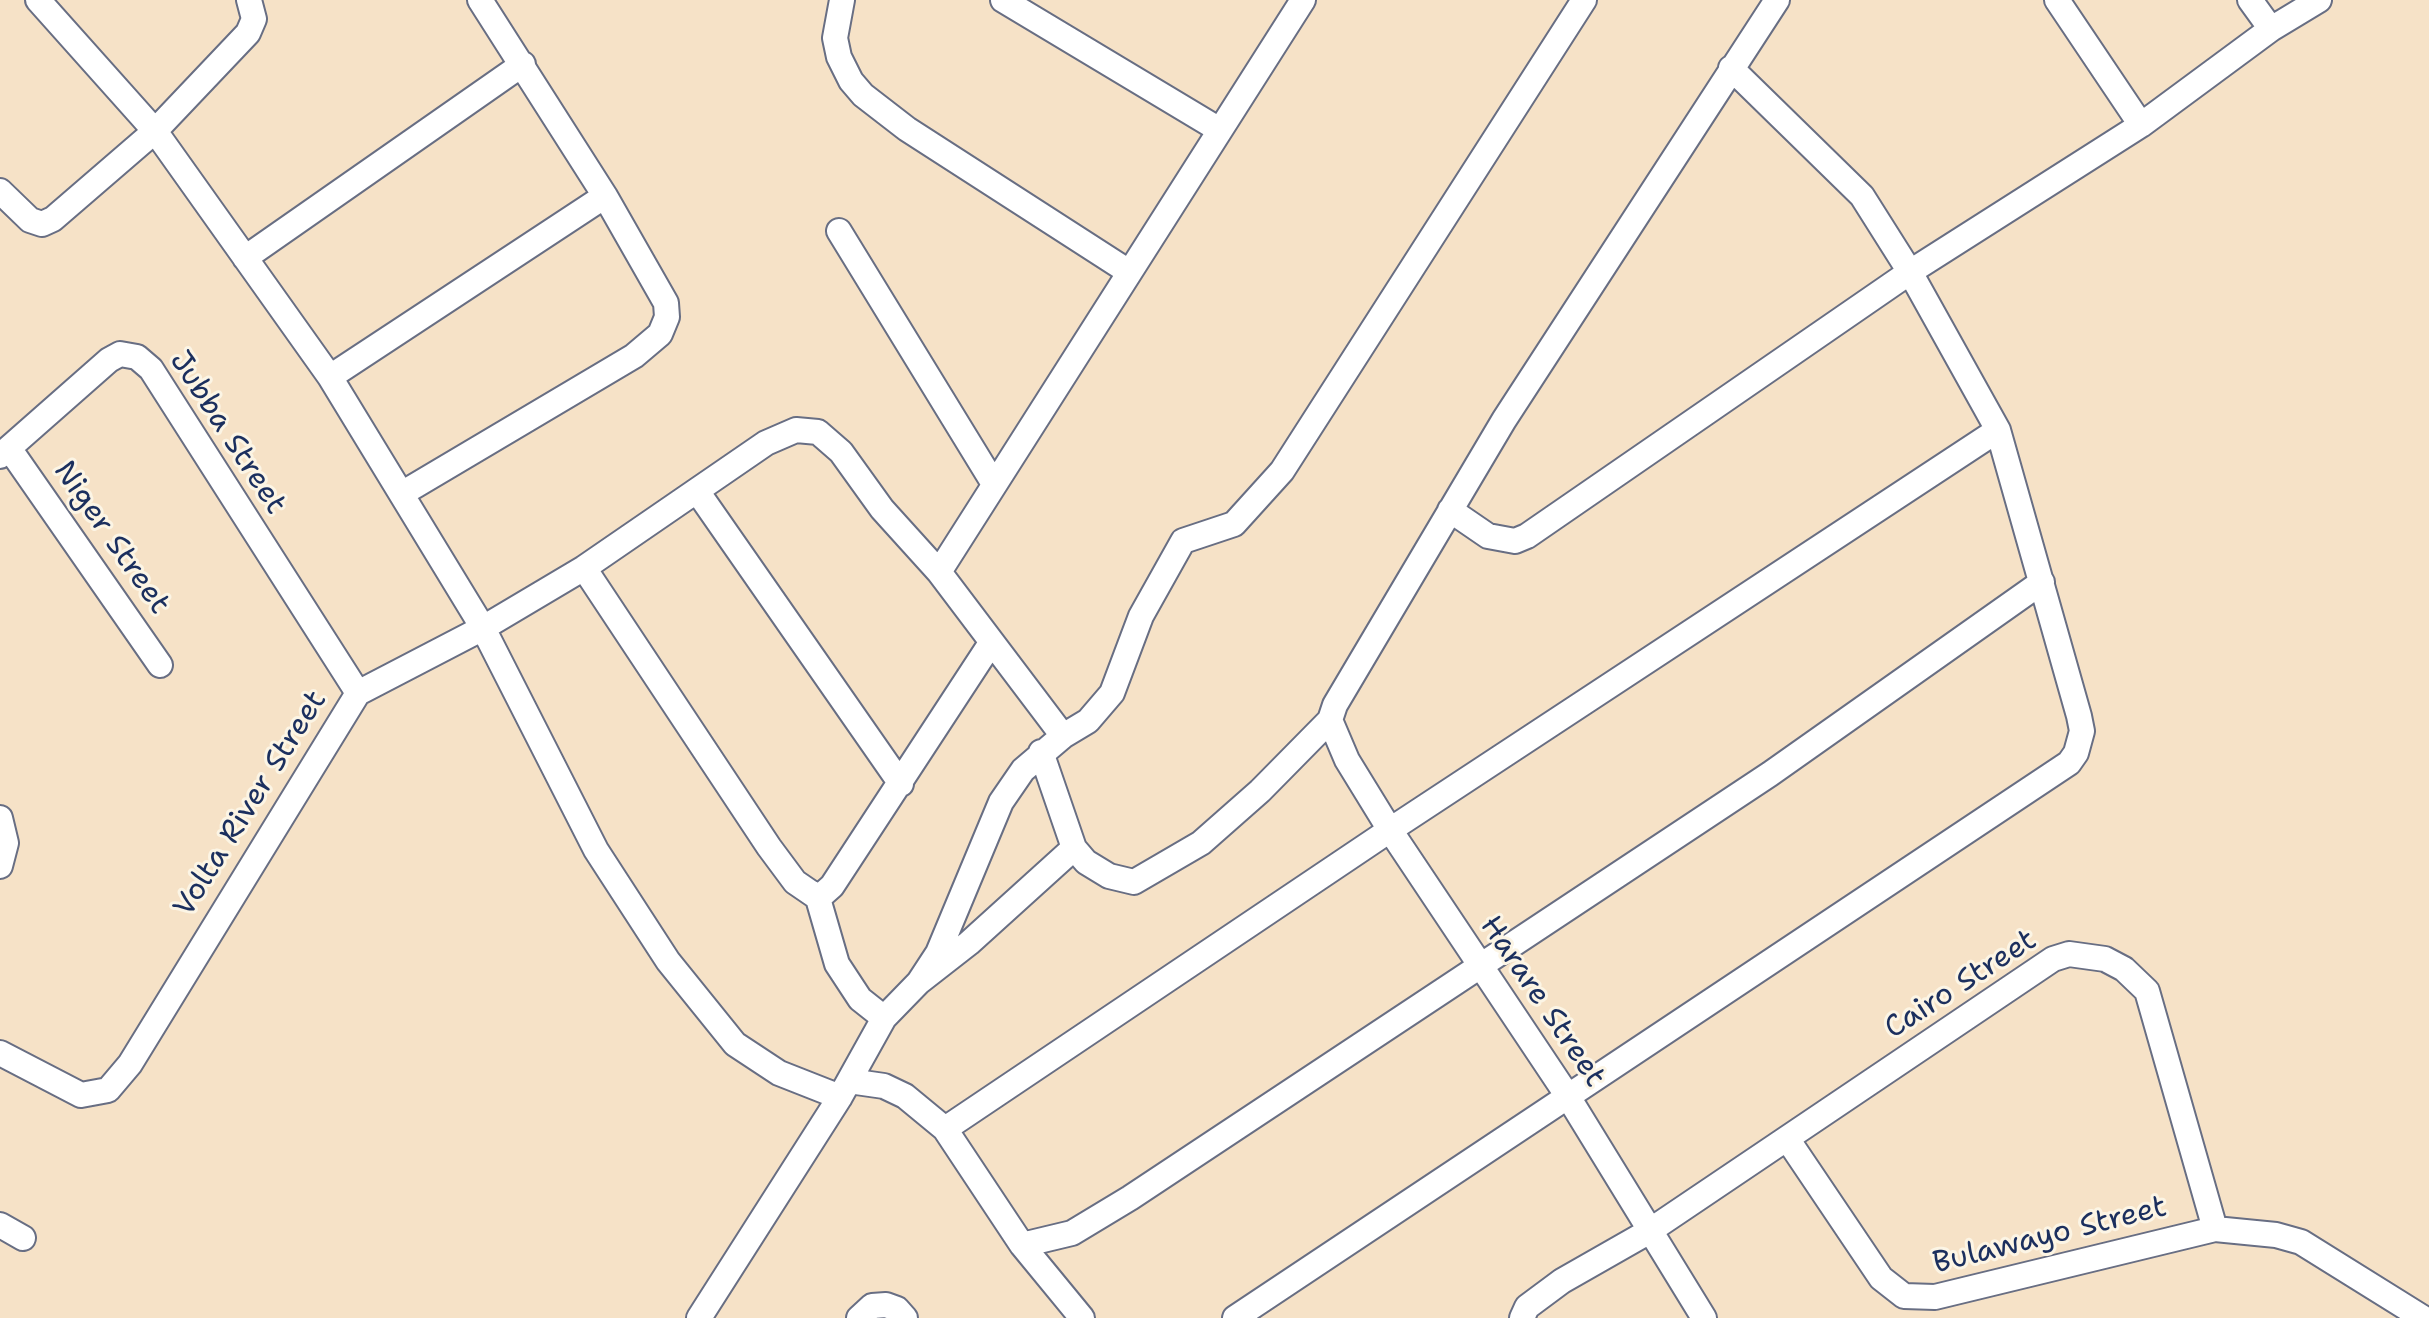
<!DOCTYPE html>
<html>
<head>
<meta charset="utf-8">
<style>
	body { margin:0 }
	canvas { display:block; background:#f6e2c7 }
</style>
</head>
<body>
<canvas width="2429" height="1318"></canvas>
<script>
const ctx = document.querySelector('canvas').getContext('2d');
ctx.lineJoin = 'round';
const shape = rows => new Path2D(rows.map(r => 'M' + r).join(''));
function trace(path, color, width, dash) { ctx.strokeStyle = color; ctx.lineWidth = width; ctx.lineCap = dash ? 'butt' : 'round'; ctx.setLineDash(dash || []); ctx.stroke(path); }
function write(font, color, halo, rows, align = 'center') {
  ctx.font = font + ' "Shantell Sans",sans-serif'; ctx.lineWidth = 6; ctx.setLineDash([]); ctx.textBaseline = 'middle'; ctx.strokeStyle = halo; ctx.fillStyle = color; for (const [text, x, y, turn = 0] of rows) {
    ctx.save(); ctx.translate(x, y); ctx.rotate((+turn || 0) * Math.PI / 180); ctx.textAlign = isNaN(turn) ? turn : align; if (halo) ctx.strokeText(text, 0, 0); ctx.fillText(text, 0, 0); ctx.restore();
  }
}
const street = shape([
	[38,0,155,131,330,377,483,628,596,850,668,961,735,1044,779,1073,840,1097],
	[842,0,835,38,839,57,851,81,863,95,907,129,1129,272],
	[1003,0,1218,129],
	[2057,0,2141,125],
	[2250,0,2271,29],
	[0,191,30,220,42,224,53,219,155,131,248,33,254,19,249,0],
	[839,231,994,484],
	[245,258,523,64],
	[330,377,605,196],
	[9,448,160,665],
	[0,456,109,360,120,354,137,357,151,369,358,693],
	[697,491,901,784],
	[403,493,634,356,660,334,667,317,666,303,605,196,480,0],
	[1450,510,1488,536,1515,541,1527,536,1910,272,2141,125,2271,29,2319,0],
	[584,568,769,847,795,882,814,895,823,894,832,886,991,643],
	[939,572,1303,0],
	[1330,720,1347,760,1390,830,1567,1095,1704,1318],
	[1041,752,1074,848],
	[0,818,6,843,0,866],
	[817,895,837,964,860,999,884,1018],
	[919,982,969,943,1074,848,1086,862,1109,876,1134,882,1201,843,1260,791,1330,720,1335,705,1504,420,1777,0],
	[0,1053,81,1095,108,1090,130,1064,358,693,483,628,584,568,766,443,796,430,818,432,841,452,882,509,939,572,1063,736,1088,721,1112,693,1141,616,1183,541,1234,524,1282,471,1584,0],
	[849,1081,884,1086,905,1096,945,1129,1022,1245,1082,1318],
	[945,1129,1390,830,1998,430],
	[1788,1140,1881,1278,1904,1296,1935,1297,2215,1229,2276,1235,2301,1242,2423,1318],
	[0,1225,23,1238],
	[1022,1245,1072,1233,1130,1198,1770,774,2042,582],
	[699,1318,840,1097,884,1018,919,982,938,953,1001,802,1023,770,1063,736],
	[859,1318,872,1306,886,1305,897,1309,905,1318],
	[1235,1318,2069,763,2076,753,2082,731,2079,716,1998,430,1910,272,1862,196,1731,68],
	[1522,1318,1527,1307,1562,1281,1648,1232,2053,959,2069,954,2105,959,2124,969,2147,991,2215,1229]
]);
trace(street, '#686e83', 28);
trace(street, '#fff', 24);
write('30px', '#1b2f5e', '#fcf5e5', [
	["Jubba Street",227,433,57],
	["Niger Street",111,538,55],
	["Volta River Street",251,804,-58],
	["Cairo Street",1961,985,-33],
	["Harare Street",1542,1002,56],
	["Bulawayo Street",2050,1236,-14]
]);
</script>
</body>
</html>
